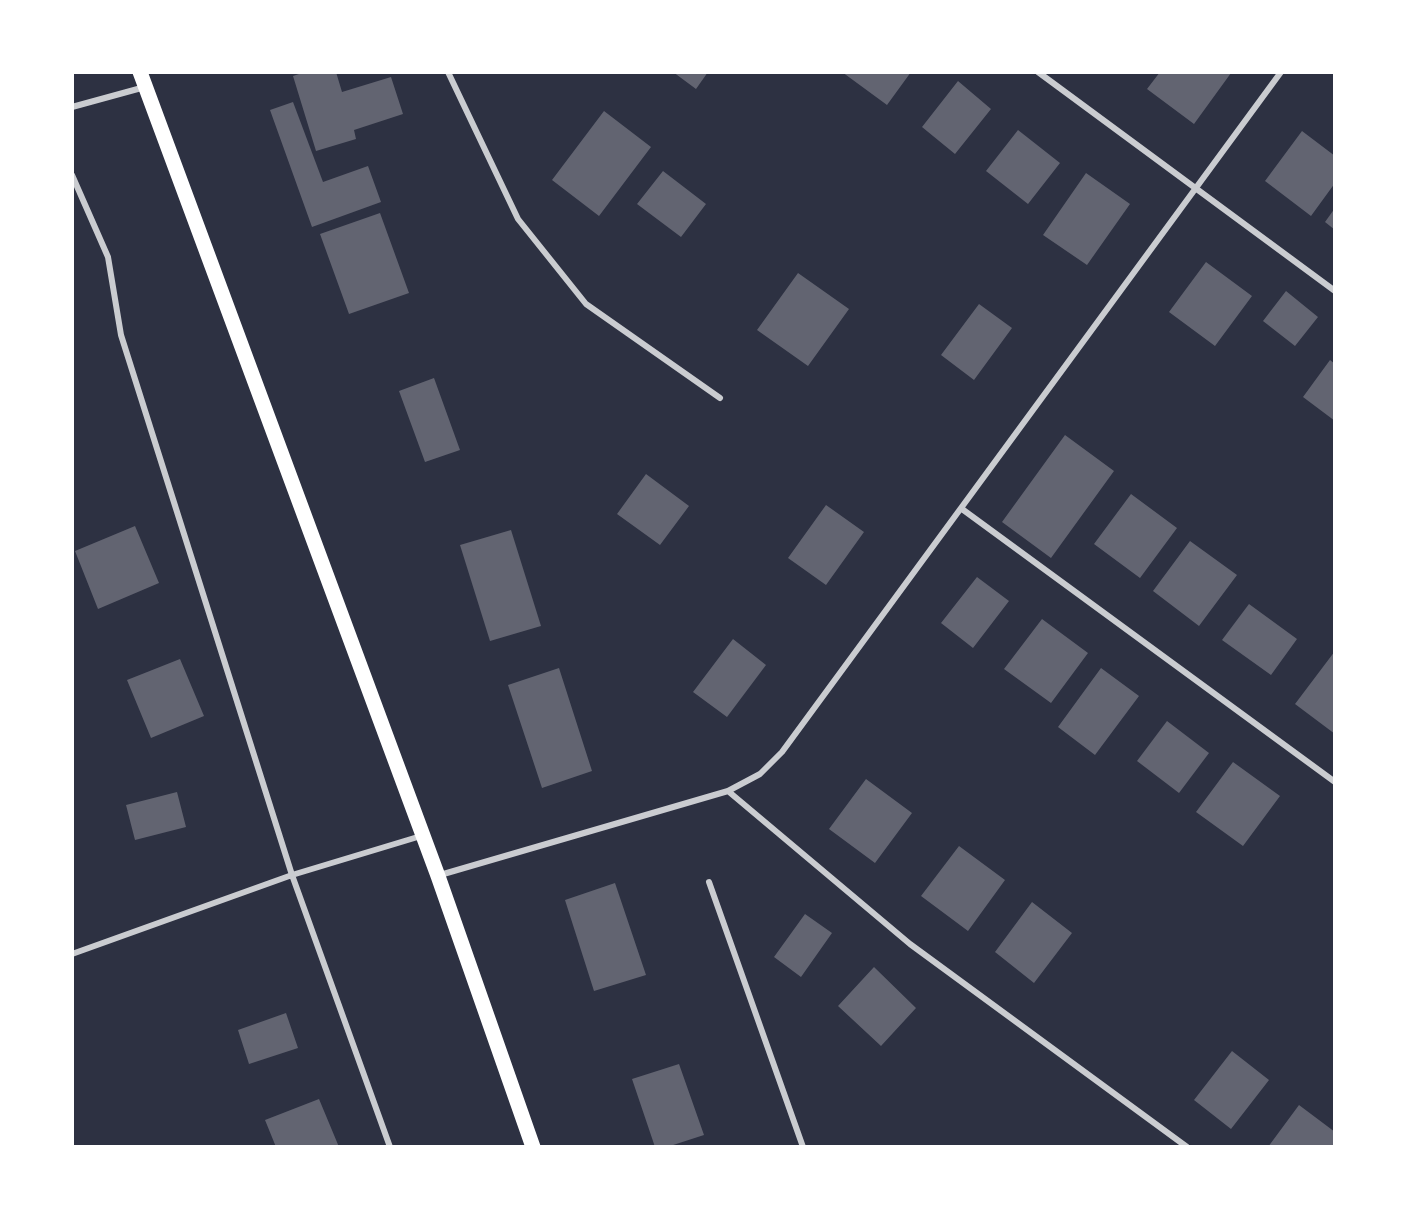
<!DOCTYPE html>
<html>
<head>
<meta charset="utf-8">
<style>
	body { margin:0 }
	#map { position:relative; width:1407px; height:1219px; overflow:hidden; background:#2d3142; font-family:Manrope,sans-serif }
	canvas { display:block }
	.frame { position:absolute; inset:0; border:74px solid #fff; pointer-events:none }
</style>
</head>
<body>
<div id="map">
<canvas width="1407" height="1219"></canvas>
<div class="frame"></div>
</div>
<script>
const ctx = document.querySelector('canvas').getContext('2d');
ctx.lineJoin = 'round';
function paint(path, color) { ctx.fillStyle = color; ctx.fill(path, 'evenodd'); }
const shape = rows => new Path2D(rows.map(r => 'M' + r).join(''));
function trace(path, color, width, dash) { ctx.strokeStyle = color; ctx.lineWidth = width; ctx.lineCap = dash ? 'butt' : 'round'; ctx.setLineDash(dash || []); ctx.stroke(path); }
paint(shape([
	[305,72,336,72,342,92,391,77,403,114,354,130,356,139,316,151,293,76],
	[673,72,708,72,696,89],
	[842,72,911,72,887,105],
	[1160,72,1229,72,1231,73,1194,124,1147,89],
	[958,81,991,109,955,154,922,127],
	[293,102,323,182,368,166,381,202,312,227,270,110],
	[604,111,651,147,599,216,552,180],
	[1018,130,1060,163,1028,204,986,171],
	[1302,131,1335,156,1335,183,1311,216,1265,181],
	[663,171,706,204,681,237,637,204],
	[1086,173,1130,204,1087,265,1043,235],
	[1335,208,1335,230,1325,222],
	[380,213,409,293,349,314,320,234],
	[1206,262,1252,296,1215,346,1169,312],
	[798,273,849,309,808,366,757,330],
	[1286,291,1318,317,1295,346,1263,321],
	[979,304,1012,328,974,380,941,355],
	[1330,360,1335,364,1335,421,1303,397],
	[434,378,460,450,425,462,399,391],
	[1065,435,1114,471,1051,558,1002,522],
	[646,474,689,506,660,545,617,514],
	[1131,494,1177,528,1140,578,1094,544],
	[826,505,864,532,826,585,788,558],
	[135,526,159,583,98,609,75,551],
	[511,530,541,626,490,641,460,545],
	[1190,541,1237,575,1199,626,1153,591],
	[977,577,1009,601,973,648,941,623],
	[1249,604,1297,639,1271,675,1222,640],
	[1042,619,1088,653,1051,703,1004,669],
	[733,639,766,665,727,717,693,692],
	[1335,651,1335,734,1295,704],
	[180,659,204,716,151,738,127,680],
	[559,668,592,771,542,788,508,685],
	[1101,668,1139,696,1095,755,1058,727],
	[1167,721,1209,753,1179,793,1137,761],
	[1233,762,1280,796,1243,846,1196,812],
	[866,779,912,813,875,863,829,829],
	[177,792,186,827,135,840,126,805],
	[959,846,1005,880,968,931,921,896],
	[615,883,646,975,594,991,565,900],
	[1032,902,1072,933,1034,983,995,952],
	[805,914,832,933,801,977,774,957],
	[874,967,916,1008,881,1046,838,1006],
	[286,1013,298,1048,249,1064,238,1030],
	[1232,1051,1269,1080,1231,1129,1194,1100],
	[679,1064,704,1135,667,1147,655,1147,632,1079],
	[319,1099,339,1147,276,1147,265,1120],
	[1299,1105,1335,1132,1335,1147,1268,1147]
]), '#626471');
trace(shape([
	[448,72,518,219,586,304,720,398],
	[1038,72,1335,291],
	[72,107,145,87],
	[72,175,108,257,121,335,292,875,390,1147],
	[962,509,1335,782],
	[728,791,910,944,1187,1147],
	[440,875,728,791,760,774,782,752,1281,72],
	[709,882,803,1147],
	[72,954,292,875,421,836]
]), '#caccd0', 6);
trace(shape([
	[140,72,438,876,533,1147]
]), '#fff', 15);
</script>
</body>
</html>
